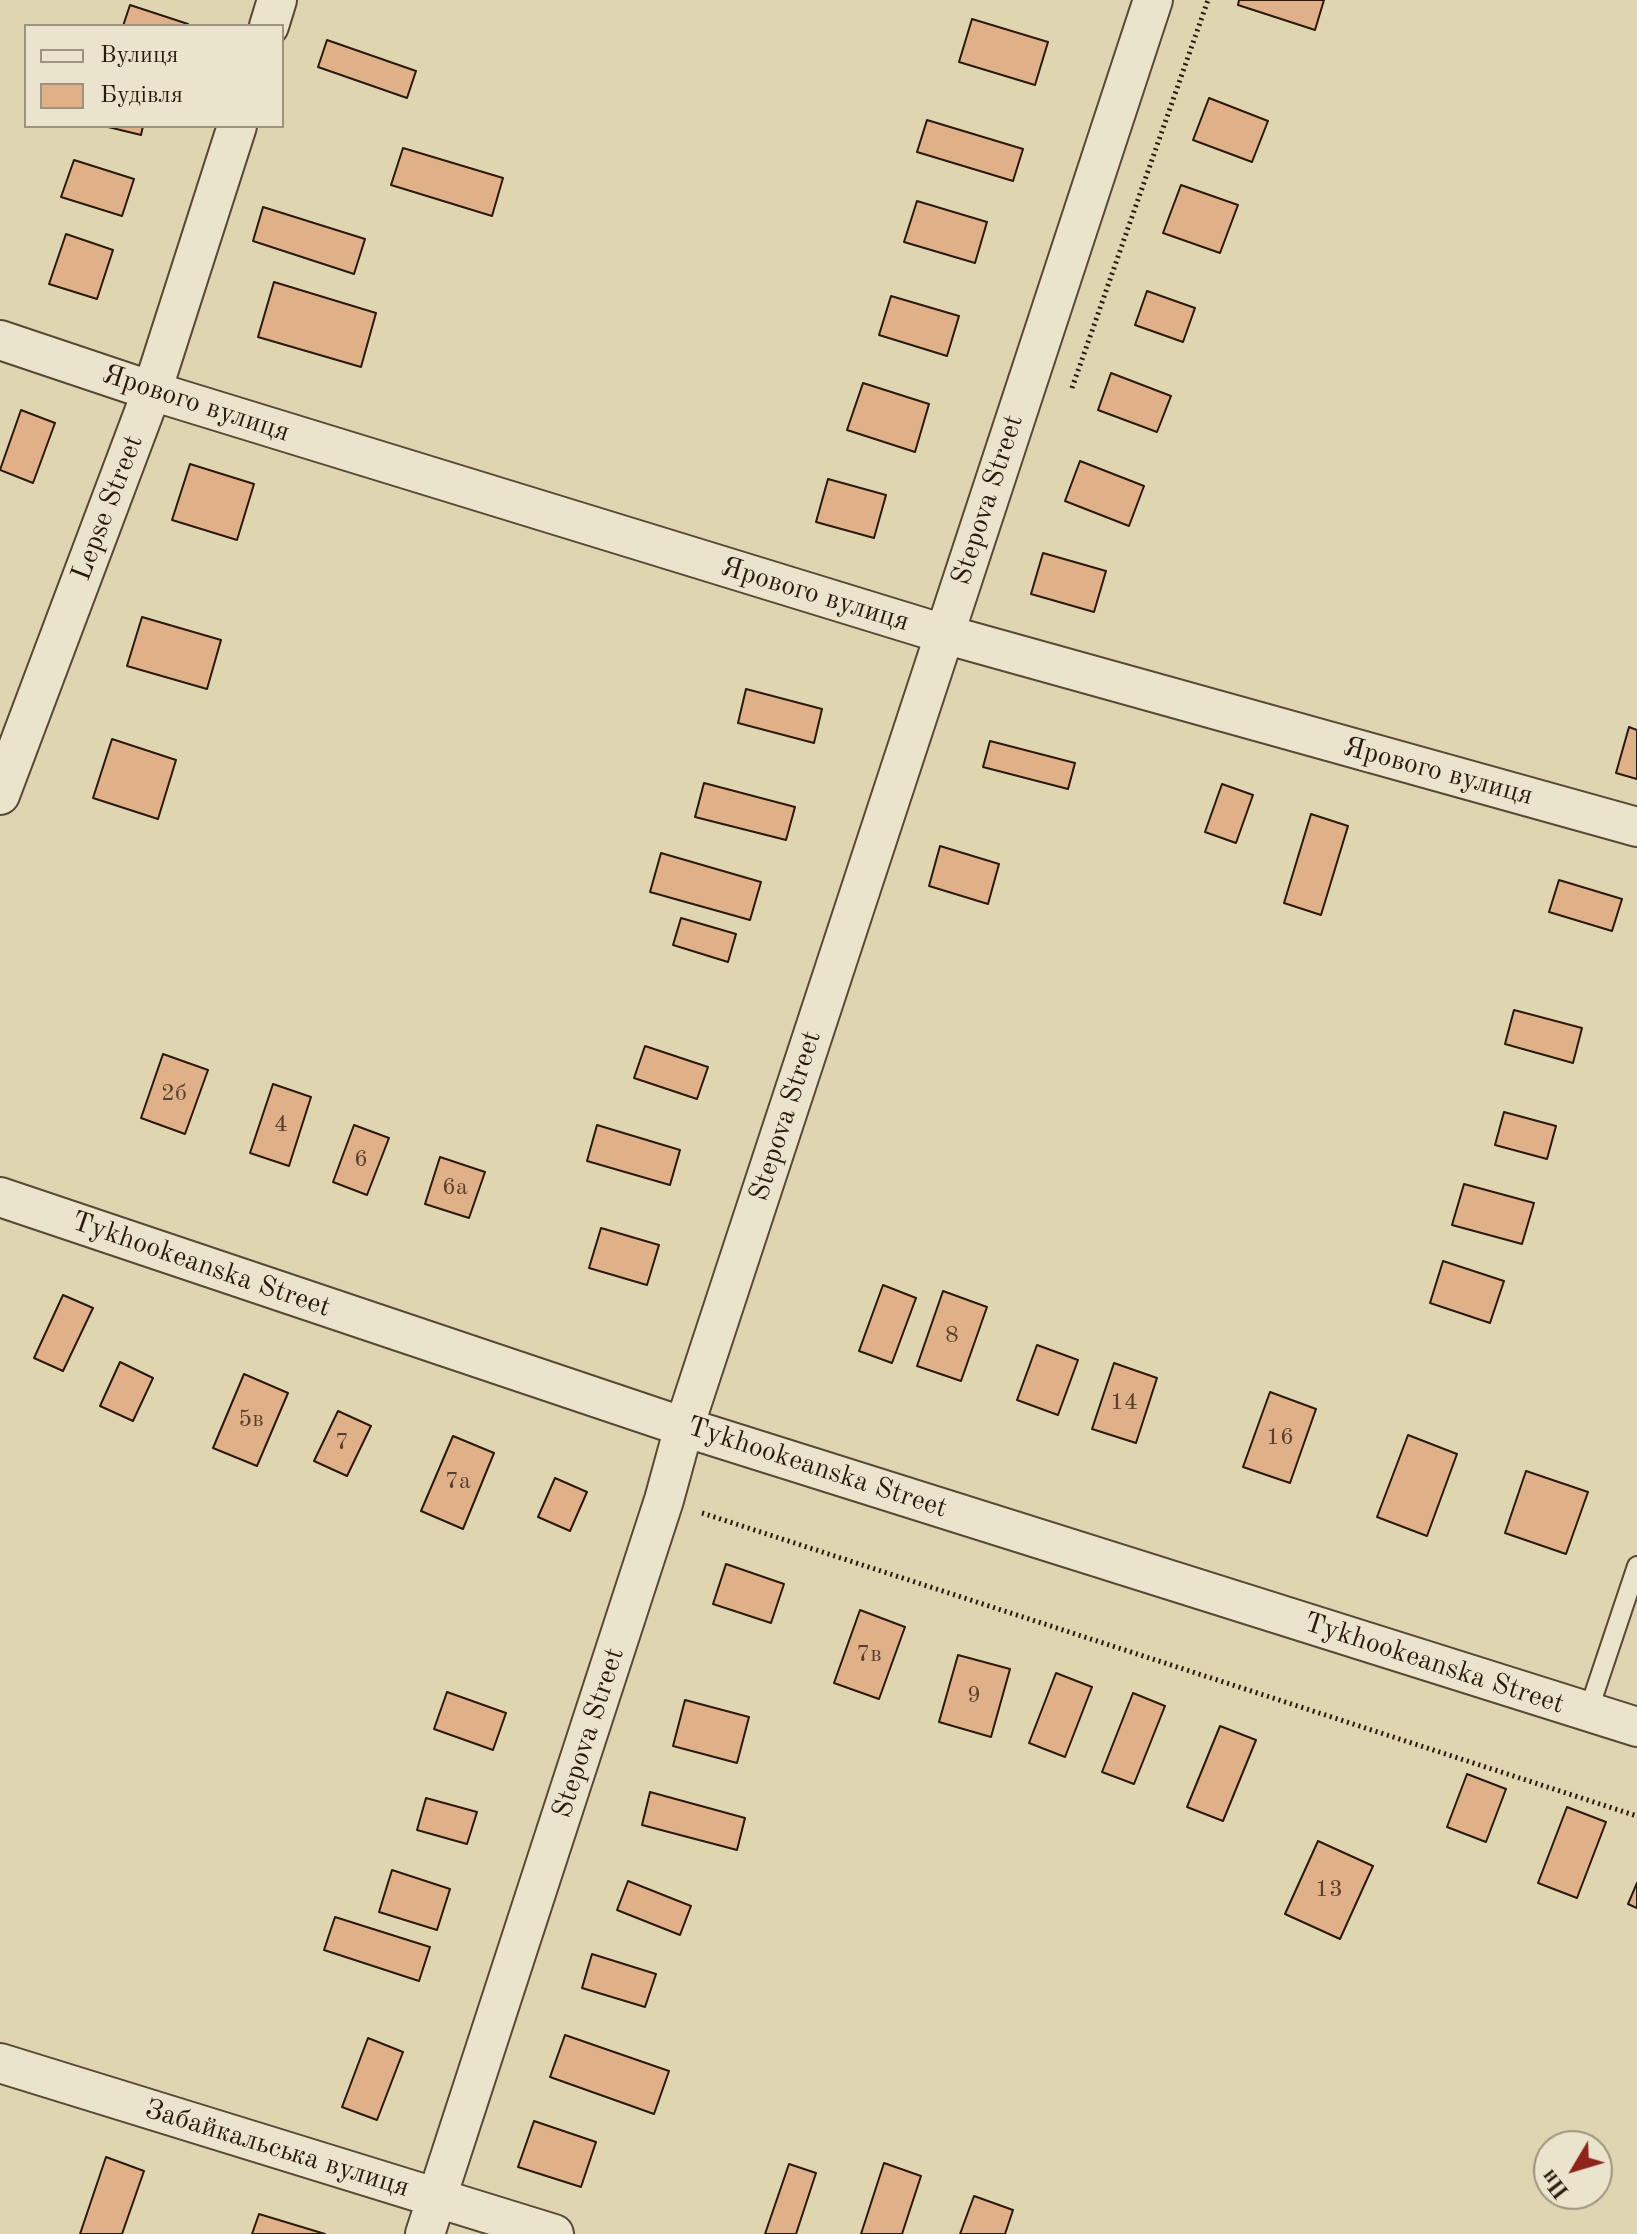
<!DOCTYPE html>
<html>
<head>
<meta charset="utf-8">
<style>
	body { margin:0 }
	#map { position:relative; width:1637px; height:2234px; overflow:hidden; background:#e0d5b1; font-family:"Old Standard TT",serif }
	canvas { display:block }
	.legend { position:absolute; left:24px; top:24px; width:260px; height:104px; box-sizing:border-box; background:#ebe4cc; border:2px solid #9e937f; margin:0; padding:10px 14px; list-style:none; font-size:24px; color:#2a190c }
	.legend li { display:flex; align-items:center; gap:16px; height:40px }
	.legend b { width:40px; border:2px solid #9e937f }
	.north { position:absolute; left:1533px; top:2130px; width:80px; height:80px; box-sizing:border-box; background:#ebe4cc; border:2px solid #9e937f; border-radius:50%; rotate:232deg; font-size:22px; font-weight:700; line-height:32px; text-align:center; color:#2a190c }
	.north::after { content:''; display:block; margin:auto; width:28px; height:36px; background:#8f2418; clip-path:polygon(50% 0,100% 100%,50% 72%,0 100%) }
</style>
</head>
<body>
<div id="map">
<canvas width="1637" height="2234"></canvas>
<ul class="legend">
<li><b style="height:10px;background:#ebe4cc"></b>Вулиця</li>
<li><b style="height:22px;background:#e0b089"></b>Будівля</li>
</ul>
<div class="north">Пн</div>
</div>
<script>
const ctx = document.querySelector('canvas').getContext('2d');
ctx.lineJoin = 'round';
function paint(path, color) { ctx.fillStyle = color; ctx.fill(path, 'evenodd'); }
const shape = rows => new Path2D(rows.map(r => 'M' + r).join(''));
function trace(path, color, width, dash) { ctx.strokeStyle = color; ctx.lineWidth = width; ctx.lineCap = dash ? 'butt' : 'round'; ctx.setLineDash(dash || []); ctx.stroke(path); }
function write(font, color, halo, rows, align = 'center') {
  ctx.font = font + ' "Old Standard TT",serif'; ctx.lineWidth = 8; ctx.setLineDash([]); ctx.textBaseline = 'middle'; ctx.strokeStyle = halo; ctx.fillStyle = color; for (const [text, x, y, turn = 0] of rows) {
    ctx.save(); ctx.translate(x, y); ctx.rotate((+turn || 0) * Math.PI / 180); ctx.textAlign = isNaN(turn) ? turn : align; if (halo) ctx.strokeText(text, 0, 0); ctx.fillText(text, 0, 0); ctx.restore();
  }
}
const building = shape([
	[1239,0,1324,0,1315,30,1238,5,1239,0],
	[130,5,188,24,187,26,123,26,130,5],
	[972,19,1048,42,1035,85,959,62,972,19],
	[327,40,416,71,407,98,318,67,327,40],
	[1209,98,1268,121,1252,162,1193,140,1209,98],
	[927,120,1023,149,1013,181,917,152,927,120],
	[104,126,143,126,141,135,104,126],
	[403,148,503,178,492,216,391,185,403,148],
	[74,160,134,179,122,216,61,197,74,160],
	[1181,185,1238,205,1220,253,1163,233,1181,185],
	[917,201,987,222,975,263,904,242,917,201],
	[263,207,365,239,354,274,253,241,263,207],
	[66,234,113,250,97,299,49,284,66,234],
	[274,282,376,313,361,367,258,337,274,282],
	[1147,291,1195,308,1183,342,1135,325,1147,291],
	[891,296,959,316,947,356,879,335,891,296],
	[1111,373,1171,396,1157,432,1098,410,1111,373],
	[863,383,929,404,915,452,847,430,863,383],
	[21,410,55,423,33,483,0,470,21,410],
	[1080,461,1144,486,1129,526,1065,501,1080,461],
	[190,464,254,484,237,540,172,520,190,464],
	[828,479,886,495,874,538,816,522,828,479],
	[1043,553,1106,571,1094,612,1031,594,1043,553],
	[142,617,221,640,207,689,127,666,142,617],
	[746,689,822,709,814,743,738,723,746,689],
	[1629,727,1637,730,1637,779,1616,773,1629,727],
	[112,739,176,760,158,819,93,798,112,739],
	[990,741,1075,763,1068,789,983,767,990,741],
	[704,783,795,807,786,840,695,817,704,783],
	[1222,784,1253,795,1236,843,1205,832,1222,784],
	[1311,814,1348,826,1321,915,1284,903,1311,814],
	[940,846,999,864,988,904,929,886,940,846],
	[661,853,761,882,750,920,650,892,661,853],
	[1559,880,1622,899,1612,931,1549,912,1559,880],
	[681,918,736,934,728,962,673,945,681,918],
	[1514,1010,1582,1028,1573,1063,1505,1044,1514,1010],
	[645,1046,708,1067,697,1099,634,1078,645,1046],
	[163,1054,208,1070,185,1134,141,1118,163,1054],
	[273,1084,311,1097,289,1166,250,1153,273,1084],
	[1504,1112,1556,1126,1547,1159,1495,1145,1504,1112],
	[354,1125,389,1138,367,1195,333,1182,354,1125],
	[597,1125,680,1150,670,1185,587,1161,597,1125],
	[440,1157,485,1172,469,1218,425,1204,440,1157],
	[1464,1184,1534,1203,1522,1244,1452,1225,1464,1184],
	[601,1228,659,1245,647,1285,589,1268,601,1228],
	[1443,1261,1504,1281,1490,1323,1430,1303,1443,1261],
	[883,1285,916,1298,892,1363,859,1351,883,1285],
	[943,1291,987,1307,961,1381,917,1366,943,1291],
	[63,1295,93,1308,63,1371,34,1358,63,1295],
	[1037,1345,1078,1360,1058,1415,1017,1400,1037,1345],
	[120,1362,153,1378,133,1421,100,1406,120,1362],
	[1114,1363,1157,1378,1136,1443,1092,1429,1114,1363],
	[244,1374,288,1393,257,1466,213,1448,244,1374],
	[1270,1392,1316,1409,1290,1483,1243,1467,1270,1392],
	[338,1411,371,1426,347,1476,314,1461,338,1411],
	[1408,1435,1457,1454,1427,1536,1377,1517,1408,1435],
	[453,1436,494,1453,463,1529,421,1511,453,1436],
	[1526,1471,1588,1492,1566,1554,1505,1533,1526,1471],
	[555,1478,587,1492,570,1531,538,1517,555,1478],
	[726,1564,784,1584,771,1623,713,1604,726,1564],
	[860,1610,905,1627,879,1699,834,1683,860,1610],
	[958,1655,1010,1669,991,1737,939,1722,958,1655],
	[1056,1673,1092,1687,1065,1757,1029,1743,1056,1673],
	[447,1692,506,1713,493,1750,434,1729,447,1692],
	[1133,1693,1165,1706,1134,1784,1102,1772,1133,1693],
	[685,1700,749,1717,737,1763,673,1746,685,1700],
	[1220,1726,1256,1740,1223,1821,1187,1807,1220,1726],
	[1467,1774,1506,1789,1486,1842,1447,1827,1467,1774],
	[650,1792,745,1818,737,1850,642,1825,650,1792],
	[426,1798,477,1812,467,1844,417,1830,426,1798],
	[1567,1807,1606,1822,1577,1898,1538,1883,1567,1807],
	[1318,1841,1373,1866,1340,1939,1285,1914,1318,1841],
	[392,1870,450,1889,437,1930,379,1912,392,1870],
	[628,1881,691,1906,680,1935,617,1910,628,1881],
	[1637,1883,1637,1908,1628,1904,1637,1883],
	[335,1917,430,1947,419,1981,324,1950,335,1917],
	[592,1954,656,1974,645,2007,582,1988,592,1954],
	[565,2035,669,2071,654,2114,550,2077,565,2035],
	[368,2038,403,2052,377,2120,342,2107,368,2038],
	[534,2121,596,2142,581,2187,518,2167,534,2121],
	[106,2157,144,2171,122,2234,80,2234,106,2157],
	[884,2163,921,2176,902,2234,861,2234,884,2163],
	[789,2164,816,2173,796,2234,765,2234,789,2164],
	[974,2196,1013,2210,1005,2234,960,2234,974,2196],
	[259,2214,325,2234,252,2234,259,2214]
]);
paint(building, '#e0b089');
trace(building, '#2a190c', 2);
const service = shape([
	[1588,1712,1637,1566]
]);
const minor = shape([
	[269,26,277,0],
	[0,340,152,391,944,634,1637,827],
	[0,795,152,391,237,126],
	[0,1197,684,1427,1637,1727],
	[0,2063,554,2234],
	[425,2234,664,1500,684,1427,1153,0]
]);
trace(service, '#584835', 22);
trace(minor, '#584835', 42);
trace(shape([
	[1072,388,1208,0],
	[702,1513,1637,1816]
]), '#2a190c', 5, [2, 4]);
trace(service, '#ebe4cc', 18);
trace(minor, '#ebe4cc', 38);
write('24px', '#583f2b', null, [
	["2б",174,1094],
	["4",281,1125],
	["6",361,1160],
	["6а",455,1188],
	["8",952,1336],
	["14",1124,1403],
	["5в",251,1420],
	["16",1280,1438],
	["7",342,1443],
	["7а",458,1482],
	["7в",869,1655],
	["9",974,1696],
	["13",1329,1890]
]);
write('28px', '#2a190c', '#ebe4cc', [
	["Ярового вулиця",196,404,18],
	["Stepova Street",988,500,-72],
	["Lepse Street",108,508,-69],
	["Ярового вулиця",815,595,17],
	["Ярового вулиця",1438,772,15],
	["Stepova Street",786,1116,-72],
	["Tykhookeanska Street",201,1265,19],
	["Tykhookeanska Street",817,1468,18],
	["Tykhookeanska Street",1434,1664,18],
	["Stepova Street",589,1733,-72],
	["Забайкальська вулиця",277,2149,17]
]);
</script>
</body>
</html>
